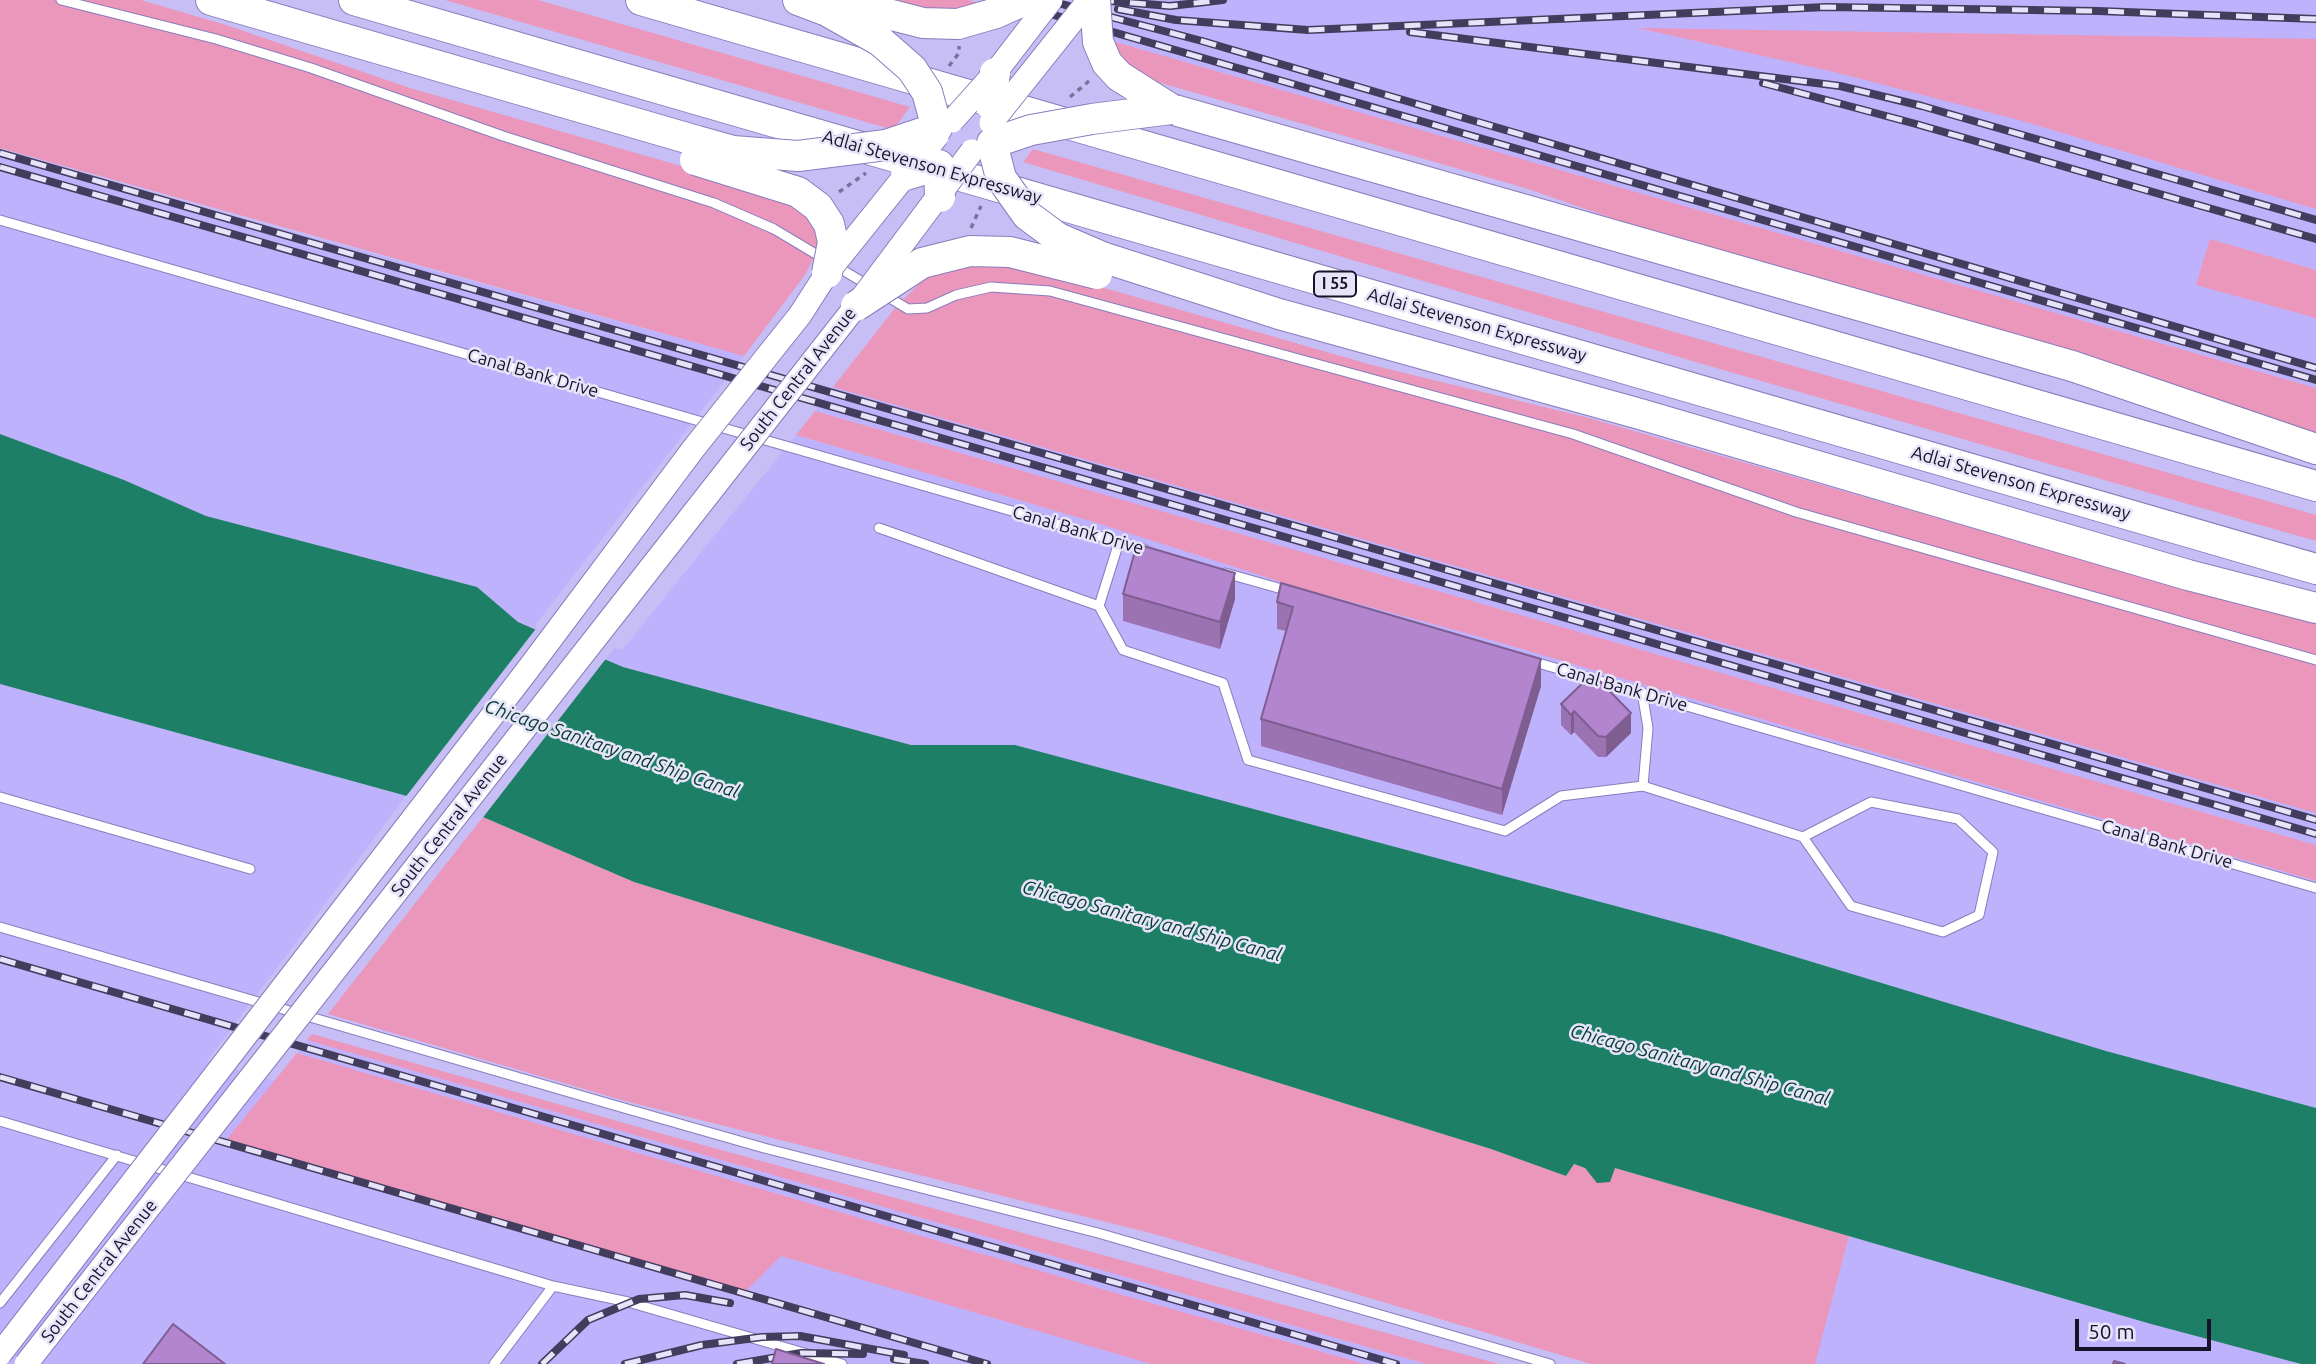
<!DOCTYPE html>
<html>
<head>
<meta charset="utf-8">
<style>
	body { margin:0 }
	#map { position:relative; width:2316px; height:1364px; overflow:hidden; background:#c7bef5; font-family:Ubuntu,sans-serif }
	canvas { display:block }
	.scale { position:absolute; left:2075px; top:1319px; width:136px; height:32px; box-sizing:border-box; border:4px solid #17122a; border-top:0; padding-left:9px; font-size:21px; line-height:24px; white-space:nowrap; color:#17122a; -webkit-text-stroke:5px #e7e4f9; paint-order:stroke }
</style>
</head>
<body>
<div id="map">
<canvas width="2316" height="1364"></canvas>
<div class="scale">50 m</div>
</div>
<script>
const ctx = document.querySelector('canvas').getContext('2d');
ctx.lineJoin = 'round';
function paint(path, color) { ctx.fillStyle = color; ctx.fill(path, 'evenodd'); }
const shape = rows => new Path2D(rows.map(r => 'M' + r).join(''));
function trace(path, color, width, dash) { ctx.strokeStyle = color; ctx.lineWidth = width; ctx.lineCap = dash ? 'butt' : 'round'; ctx.setLineDash(dash || []); ctx.stroke(path); }
function write(font, color, halo, rows, align = 'center') {
  ctx.font = font + ' Ubuntu,sans-serif'; ctx.lineWidth = 5; ctx.setLineDash([]); ctx.textBaseline = 'middle'; ctx.strokeStyle = halo; ctx.fillStyle = color; for (const [text, x, y, turn = 0] of rows) {
    ctx.save(); ctx.translate(x, y); ctx.rotate((+turn || 0) * Math.PI / 180); ctx.textAlign = isNaN(turn) ? turn : align; if (halo) ctx.strokeText(text, 0, 0); ctx.fillText(text, 0, 0); ctx.restore();
  }
}
paint(shape([
	[1125,0,2316,0,2316,270,2210,239,2197,285,2316,318,2316,388,1112,41,1112,23],
	[0,148,202,207,744,356,536,624,536,628,518,622,477,587,206,516,124,480,0,434],
	[833,387,2316,813,2316,845,815,411],
	[796,435,1094,522,1297,587,1484,638,2316,881,2316,1108,2106,1051,1720,934,1015,745,911,745,623,667,606,659,614,648,622,650],
	[0,684,406,796,207,1061,1247,1364,0,1364],
	[307,1040,1426,1364,1365,1364,1109,1291,297,1053],
	[1849,1236,2151,1324,2301,1364,1815,1364]
]), '#bfb2fc');
paint(shape([
	[0,0,141,0,226,25,410,88,789,197,806,210,818,230,818,249,805,275,744,356,0,148],
	[445,0,538,0,910,107,895,127,887,128],
	[872,0,969,0,983,4,932,13],
	[1638,28,2316,39,2316,209,2019,120,1834,72],
	[1112,41,2316,388,2316,436,1713,253,1525,188,1140,77,1118,58],
	[1033,149,2316,515,2316,541,1706,365,1023,162],
	[2210,239,2316,270,2316,318,2196,285],
	[1000,262,1094,285,1372,365,1589,418,2080,559,2316,623,2316,813,833,387,896,307,923,280,955,266],
	[815,411,2316,845,2316,881,1484,638,1297,587,1094,522,796,435],
	[483,817,634,882,1491,1149,1566,1176,1573,1164,1585,1168,1597,1182,1615,1168,1849,1236,1815,1364,1591,1364,1158,1235,625,1101,328,1014],
	[312,1034,663,1134,1499,1364,1426,1364,307,1040],
	[297,1053,1109,1291,1365,1364,1151,1364,781,1256,746,1291,227,1139]
]), '#eb96bb');
paint(shape([
	[0,434,124,480,206,516,477,587,518,622,623,667,911,745,1015,745,1720,934,2106,1051,2316,1108,2316,1364,2301,1364,2151,1324,1615,1168,1610,1182,1597,1183,1585,1168,1574,1164,1566,1176,1491,1149,634,882,483,817,0,684]
]), '#1e7f67');
paint(shape([
	[536,624,608,656,481,820,404,799,538,626]
]), '#c7bef5');
const lane = shape([
	[61,0,216,39,311,68,503,136,714,203,774,229,871,287],
	[0,220,1144,549],
	[883,294,908,309,927,308,956,295,991,287,1050,291,1573,434,1796,512,2316,660],
	[879,528,1099,606],
	[1119,542,1099,606,1123,650,1223,683,1248,760,1505,831,1561,796,1643,786],
	[1225,573,1289,591],
	[1531,661,2316,888],
	[1642,692,1648,728,1643,786,1803,837,1871,802,1958,819,1993,852,1979,915,1943,932,1851,906,1803,837],
	[0,797,250,869],
	[0,927,617,1106,764,1148,1098,1233,1550,1364],
	[0,1121,553,1286,628,1302,842,1364],
	[0,1303,117,1155],
	[494,1364,553,1286]
]);
const highway = shape([
	[211,0,697,141],
	[354,0,2316,569],
	[641,0,2316,486],
	[798,0,827,11],
	[1171,109,2072,366,2316,449],
	[1102,257,1279,314,1640,414,2188,575,2316,608]
]);
trace(lane, '#897cbc', 11);
trace(highway, '#897cbc', 32);
trace(shape([
	[949,66,959,53,959,46],
	[1070,97,1089,81],
	[839,192,866,173],
	[971,228,981,206]
]), '#79729b', 3.5, [5, 5]);
trace(lane, '#fff', 9);
trace(highway, '#fff', 30);
const rail = shape([
	[1002,0,2316,380],
	[1046,0,1202,41,2316,368],
	[1098,0,1170,6,1223,0],
	[1118,9,1176,20,1308,30,1827,7,2098,11,2316,19],
	[1410,32,1840,86,1922,106,2316,220],
	[1763,83,1916,124,2316,239],
	[0,153,2316,820],
	[0,167,2316,834],
	[0,959,1396,1364],
	[0,1077,987,1364],
	[894,1359,925,1364],
	[542,1364,588,1320,639,1299,685,1295,730,1303],
	[625,1364,702,1345,762,1337,800,1336,904,1355],
	[737,1364,801,1353,863,1354]
]);
trace(rail, '#433d5d', 8);
trace(rail, '#e7e4f9', 5, [16]);
const secondaryBridge = shape([
	[952,121,995,73,1051,0],
	[991,123,1089,0],
	[0,1354,526,672,694,448,800,315,827,273,937,136],
	[26,1364,856,306,972,151]
]);
const highwayBridge = shape([
	[833,0,923,23,958,24,996,13,1025,0],
	[1095,0,1098,42,1107,63,1119,76,1171,109],
	[990,104,995,73],
	[697,141,733,151,798,156,886,145,937,128,927,92,912,69,880,41,827,11],
	[695,160,798,192,818,207,829,224,833,242,827,273],
	[906,175,939,165,940,197],
	[1102,257,1058,238,1027,215,1001,178,992,143,1031,130,1092,119,1171,109],
	[856,306,922,263,970,251,1010,252,1097,274]
]);
trace(secondaryBridge, '#897cbc', 25, []);
trace(highwayBridge, '#897cbc', 32, []);
trace(secondaryBridge, '#fff', 23);
trace(highwayBridge, '#fff', 30);
paint(shape([
	[1123,594,1235,599,1220,649,1123,621],
	[1277,602,1541,686,1502,815,1261,746,1261,719,1286,631,1277,629],
	[1561,704,1631,733,1606,757,1598,757,1574,732,1571,735,1561,725]
]), '#9b72b2');
paint(shape([
	[1235,573,1235,599,1220,649,1220,622],
	[1541,659,1541,686,1502,815,1502,789],
	[1574,711,1574,732,1571,735,1571,715],
	[1631,713,1631,733,1606,757,1606,737]
]), '#7e5d91');
const building = shape([
	[1137,544,1235,573,1220,622,1123,594,1137,544],
	[1281,583,1541,659,1502,789,1261,719,1293,607,1277,602,1281,583],
	[1590,676,1595,676,1631,713,1606,737,1598,736,1574,711,1571,715,1561,704,1590,676],
	[173,1324,225,1364,143,1364,173,1324],
	[776,1349,824,1364,772,1364,776,1349],
	[2114,1361,2125,1364,2113,1364,2114,1361]
]);
paint(building, '#b485cf');
trace(building, '#7e5d91', 2);
for (const [x, y, w] of [
	[1335,284,42]
]) { const box = new Path2D(); box.roundRect(x - w / 2, y - 12.5, w, 25, 5); ctx.fillStyle = '#e7e4f9'; ctx.fill(box); trace(box, '#17122a', 2); }
write('bold 16px', '#17122a', null, [
	["I 55",1335,284]
]);
write('18px', '#17122a', '#e7e4f9', [
	["Adlai Stevenson Expressway",932,167,16],
	["Adlai Stevenson Expressway",1477,325,16],
	["Canal Bank Drive",533,373,16],
	["South Central Avenue",798,379,-52],
	["Adlai Stevenson Expressway",2021,483,16],
	["Canal Bank Drive",1078,530,16],
	["Canal Bank Drive",1622,687,16],
	["South Central Avenue",449,825,-52],
	["Canal Bank Drive",2167,844,16],
	["South Central Avenue",99,1271,-52]
]);
write('italic 19px', '#033b2e', '#e7e4f9', [
	["Chicago Sanitary and Ship Canal",612,749,19],
	["Chicago Sanitary and Ship Canal",1152,921,15],
	["Chicago Sanitary and Ship Canal",1700,1065,15]
]);
</script>
</body>
</html>
